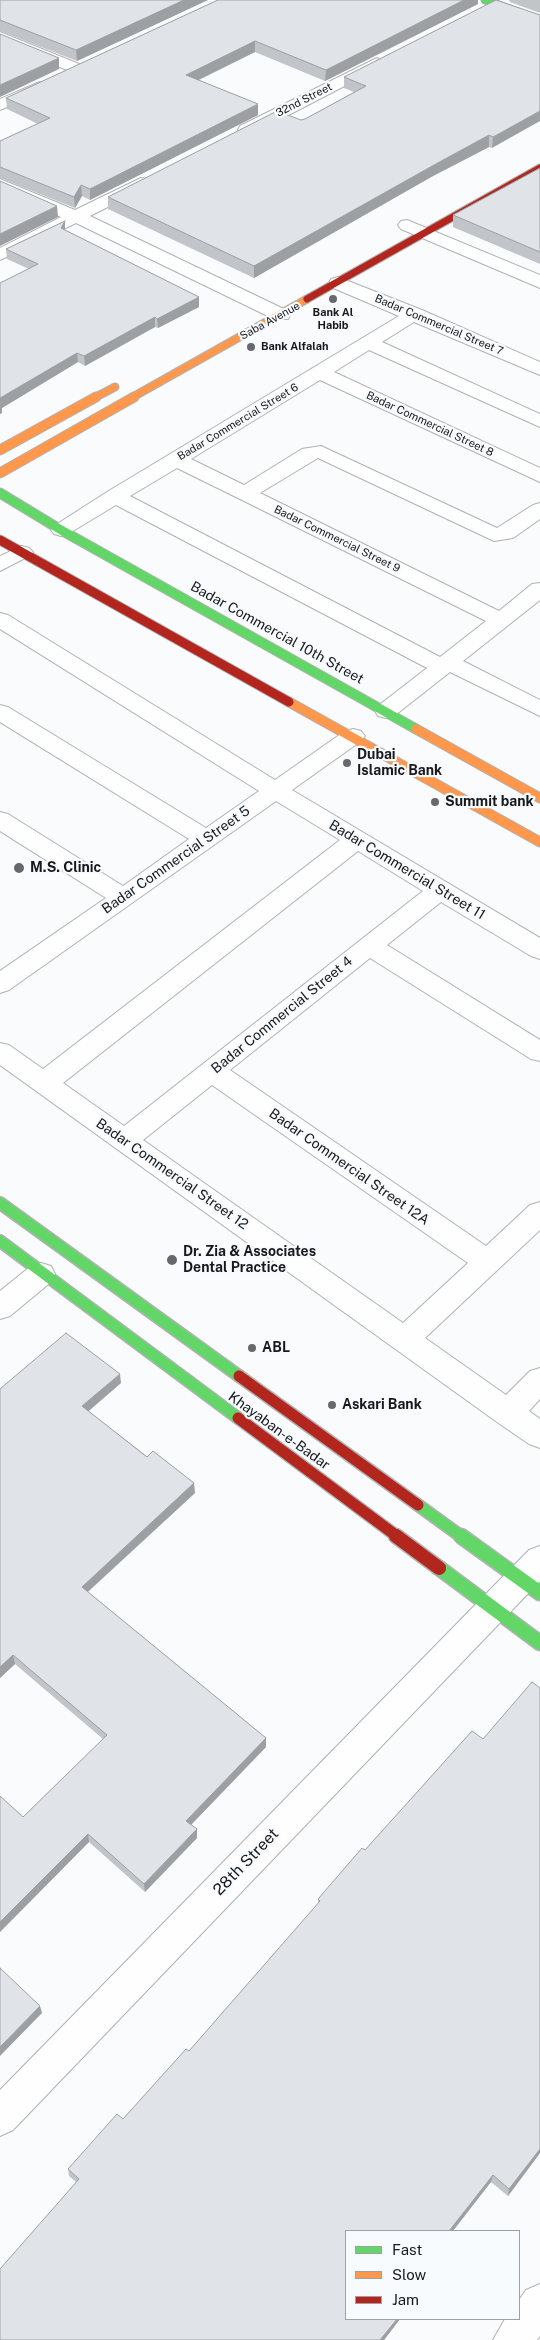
<!DOCTYPE html>
<html>
<head>
<meta charset="utf-8">
<style>
	body { margin:0 }
	#map { position:relative; width:540px; height:2340px; overflow:hidden; background:#f9fbfd; font-family:"Public Sans",sans-serif }
	canvas { display:block }
	.legend { position:absolute; left:345px; top:2230px; width:175px; height:90px; box-sizing:border-box; background:#f8fbfe; border:1px solid #9ea1a4; margin:0; padding:6px 9px; list-style:none; font-size:15px; color:#17191c }
	.legend li { display:flex; align-items:center; gap:10px; height:25px }
	.legend b { width:25px; border:1px solid #9ea1a4 }
</style>
</head>
<body>
<div id="map">
<canvas width="540" height="2340"></canvas>
<ul class="legend">
<li><b style="height:6px;background:#63d668"></b>Fast</li>
<li><b style="height:6px;background:#ff974d"></b>Slow</li>
<li><b style="height:6px;background:#b3261e"></b>Jam</li>
</ul>
</div>
<script>
const ctx = document.querySelector('canvas').getContext('2d');
ctx.lineJoin = 'round';
const shape = rows => new Path2D(rows.map(r => 'M' + r).join(''));
function trace(path, color, width, dash) { ctx.strokeStyle = color; ctx.lineWidth = width; ctx.lineCap = dash ? 'butt' : 'round'; ctx.setLineDash(dash || []); ctx.stroke(path); }
function paint(path, color) { ctx.fillStyle = color; ctx.fill(path, 'evenodd'); }
function write(font, color, halo, rows, align = 'center') {
  ctx.font = font + ' "Public Sans",sans-serif'; ctx.lineWidth = 4.5; ctx.setLineDash([]); ctx.textBaseline = 'middle'; ctx.strokeStyle = halo; ctx.fillStyle = color; for (const [text, x, y, turn = 0] of rows) {
    ctx.save(); ctx.translate(x, y); ctx.rotate((+turn || 0) * Math.PI / 180); ctx.textAlign = isNaN(turn) ? turn : align; if (halo) ctx.strokeText(text, 0, 0); ctx.fillText(text, 0, 0); ctx.restore();
  }
}
const street = shape([
	[0,32,84,66,86,69,84,72,72,72,0,43,0,32],
	[377,58,385,63,383,66,252,134,246,135,240,134,238,130,240,126,377,58],
	[40,82,48,87,46,90,0,110,0,99,40,82],
	[141,178,147,179,150,183,147,187,90,216,288,311,290,315,288,319,274,319,76,223,0,260,0,248,61,217,0,190,0,179,75,210,141,178],
	[407,220,540,275,540,288,401,229,398,225,401,221,407,220],
	[338,277,422,310,540,362,540,375,414,322,382,342,540,414,540,427,369,350,334,372,540,468,540,482,320,380,191,459,244,485,302,449,321,446,497,528,533,505,540,503,540,519,513,538,494,541,318,458,260,493,499,611,532,584,540,583,540,600,463,661,540,700,540,716,450,672,394,716,386,718,378,716,375,711,378,706,427,668,116,505,68,534,61,536,54,534,51,530,54,526,107,492,399,316,331,287,329,283,331,279,338,277],
	[177,468,238,498,486,621,440,657,130,496,177,468],
	[22,546,29,548,33,552,29,556,0,571,0,556,22,546],
	[0,613,8,615,275,780,345,731,353,729,361,731,365,736,361,741,292,790,540,938,540,959,531,956,441,902,387,945,540,1040,540,1061,531,1059,370,958,230,1070,486,1246,530,1205,540,1202,540,1230,425,1338,506,1395,530,1371,540,1368,540,1399,529,1411,540,1419,540,1448,529,1444,497,1422,0,1065,0,1043,9,1045,43,1069,340,840,276,801,9,990,0,993,0,971,106,898,0,831,0,812,8,814,123,886,189,839,0,722,0,705,8,707,206,828,259,791,0,629,0,613],
	[358,851,423,891,124,1126,63,1083,358,851],
	[212,1085,468,1263,403,1323,143,1140,212,1085],
	[41,1263,51,1266,55,1274,51,1282,10,1316,0,1319,0,1291,31,1266,41,1263],
	[540,1546,540,1581,13,2130,0,2136,0,2090,529,1550,540,1546],
	[540,2284,540,2336,537,2340,493,2340,505,2319,519,2319,519,2300,526,2290,540,2284]
]);
const fastFar3 = shape([
	[485,0,540,20]
]);
const fastFar2 = shape([
	[0,493,61,530,416,729]
]);
const fastFar1 = shape([
	[0,1203,239,1376],
	[0,1241,238,1418],
	[418,1505,462,1537]
]);
const fast = shape([
	[461,1536,540,1593],
	[439,1568,540,1643]
]);
const slowFar1 = shape([
	[94,398,115,387],
	[131,398,307,299]
]);
const slow = shape([
	[0,450,96,397],
	[0,473,134,397],
	[289,702,540,842],
	[416,729,540,798]
]);
const jamFar3 = shape([
	[307,299,540,168]
]);
const jamFar2 = shape([
	[0,540,289,702]
]);
const jamFar1 = shape([
	[239,1376,418,1505],
	[238,1418,398,1537]
]);
const jam = shape([
	[396,1536,439,1568]
]);
trace(street, '#afb1b3', 2);
trace(fastFar3, '#afb1b3', 9);
trace(fastFar2, '#afb1b3', 11);
trace(fastFar1, '#afb1b3', 14);
trace(fast, '#afb1b3', 17);
trace(slowFar1, '#afb1b3', 9);
trace(slow, '#afb1b3', 11);
trace(jamFar3, '#afb1b3', 9);
trace(jamFar2, '#afb1b3', 11);
trace(jamFar1, '#afb1b3', 14);
trace(jam, '#afb1b3', 17);
paint(street, '#fefeff');
trace(fastFar3, '#63d668', 7);
trace(fastFar2, '#63d668', 9);
trace(fastFar1, '#63d668', 11);
trace(fast, '#63d668', 14);
trace(slowFar1, '#ff974d', 7);
trace(slow, '#ff974d', 9);
trace(jamFar3, '#b3261e', 7);
trace(jamFar2, '#b3261e', 9);
trace(jamFar1, '#b3261e', 11);
trace(jam, '#b3261e', 14);
paint(shape([
	[0,0,208,0,77,61,0,31],
	[218,0,478,0,478,4,325,81,255,52,199,80,258,115,90,200,82,196,75,208,0,178,0,141,38,124,7,109,6,98],
	[509,0,540,0,540,13,510,2],
	[540,15,492,148,489,147,433,176,254,278,108,209,108,197,305,119,354,92,344,88,344,77],
	[540,168,540,264,453,227,453,215],
	[65,221,65,230,199,297,199,307,158,328,155,327,85,366,78,362,2,408,2,413,0,414,29,269,7,259,6,249],
	[121,1383,88,1411,195,1493,88,1592,266,1738,266,1747,191,1825,197,1829,197,1838,145,1892,89,1842,0,1932,0,1796,23,1817,103,1739,15,1664,0,1678,0,1389],
	[540,1688,540,2153,508,2196,491,2182,346,2319,400,2319,384,2340,0,2340,76,2182,69,2176,68,2169,123,2119,189,2051,318,1904,318,1899,365,1850,483,1739]
]), '#c1c4c8');
paint(shape([
	[184,0,208,0,77,61,76,50],
	[464,0,478,0,478,4,325,81,326,70],
	[255,41,255,52,186,86,186,75],
	[59,58,59,69,0,97,0,85],
	[258,104,258,115,90,200,90,189],
	[540,111,540,121,492,148,493,137],
	[489,135,489,147,433,176,254,278,254,266,434,165],
	[81,185,82,196,75,208,74,197],
	[57,206,58,217,0,246,0,234],
	[65,221,65,230,61,228],
	[199,297,199,307,158,328,157,319],
	[155,317,155,327,85,366,84,356],
	[77,353,78,362,2,408,2,413,0,414,0,398],
	[120,1374,121,1383,83,1416,82,1406],
	[194,1483,195,1493,83,1596,82,1587],
	[13,1655,15,1664,0,1678,0,1667],
	[266,1738,266,1747,187,1829,186,1821],
	[197,1829,197,1838,145,1892,144,1884],
	[88,1834,89,1842,0,1932,0,1922],
	[40,2006,42,2013,0,2056,0,2047],
	[540,2149,540,2153,508,2196,509,2189],
	[493,2175,491,2182,453,2231,449,2231],
	[397,2319,400,2319,384,2340,380,2340]
]), '#9da0a3');
const building = shape([
	[0,0,184,0,76,50,0,20,0,0],
	[218,0,464,0,326,70,255,41,186,75,258,104,90,189,81,185,74,197,0,167,0,141,50,118,6,98,218,0],
	[496,0,540,15,540,111,493,137,489,135,434,165,254,266,108,197,277,111,301,120,305,119,366,86,344,77,496,0],
	[0,34,59,58,0,85,0,34],
	[540,168,540,252,453,215,540,168],
	[0,181,57,206,0,234,0,181],
	[65,221,61,228,199,297,157,319,155,317,84,356,77,353,0,398,0,283,38,264,6,249,65,221],
	[66,1333,120,1374,82,1406,147,1457,153,1451,194,1483,82,1587,266,1738,186,1821,197,1829,144,1884,88,1834,0,1922,0,1796,23,1817,107,1735,13,1655,0,1667,0,1389,66,1333],
	[532,1682,540,1688,540,2149,509,2189,493,2175,449,2231,346,2231,346,2319,397,2319,380,2340,0,2340,0,2269,79,2179,68,2169,117,2114,123,2119,186,2049,189,2051,320,1901,318,1899,362,1848,365,1850,472,1731,483,1739,532,1682],
	[0,1968,40,2006,0,2047,0,1968]
]);
paint(building, '#e0e4e9');
trace(building, '#9da0a3', 1);
for (const [x, y, r, color] of [
	[333,299,5,"#66686b"],
	[251,347,5,"#66686b"],
	[347,763,5,"#66686b"],
	[435,802,5,"#66686b"],
	[19,868,6,"#66686b"],
	[172,1260,6,"#66686b"],
	[252,1348,5,"#66686b"],
	[332,1405,5,"#66686b"]
]) { const dot = new Path2D(); dot.arc(x, y, r, 0, 2 * Math.PI); ctx.fillStyle = color; ctx.fill(dot); trace(dot, '#f8fbfe', 2); }
write('11px', '#17191c', '#f8fbfe', [
	["32nd Street",304,100,-27],
	["Saba Avenue",270,321,-29],
	["Badar Commercial Street 7",439,325,23],
	["Badar Commercial Street 6",238,422,-31],
	["Badar Commercial Street 8",430,424,25],
	["Badar Commercial Street 9",337,539,26]
]);
write('bold 11px', '#17191c', '#f8fbfe', [
	["Bank Al",333,313],
	["Habib",333,326],
	["Bank Alfalah",261,347,"left"]
]);
write('14px', '#17191c', '#f8fbfe', [
	["Badar Commercial 10th Street",277,633,29],
	["Badar Commercial Street 5",176,860,-35],
	["Badar Commercial Street 11",407,870,31],
	["Badar Commercial Street 4",282,1015,-39],
	["Badar Commercial Street 12A",349,1167,35],
	["Badar Commercial Street 12",172,1174,35],
	["Khayaban-e-Badar",279,1431,36]
]);
write('bold 14px', '#17191c', '#f8fbfe', [
	["Dubai",357,755],
	["Islamic Bank",357,771],
	["Summit bank",445,802],
	["M.S. Clinic",30,868],
	["Dr. Zia & Associates",183,1252],
	["Dental Practice",183,1268],
	["ABL",262,1348],
	["Askari Bank",342,1405]
], 'left');
write('16px', '#17191c', '#f8fbfe', [
	["28th Street",246,1862,-46]
]);
</script>
</body>
</html>
